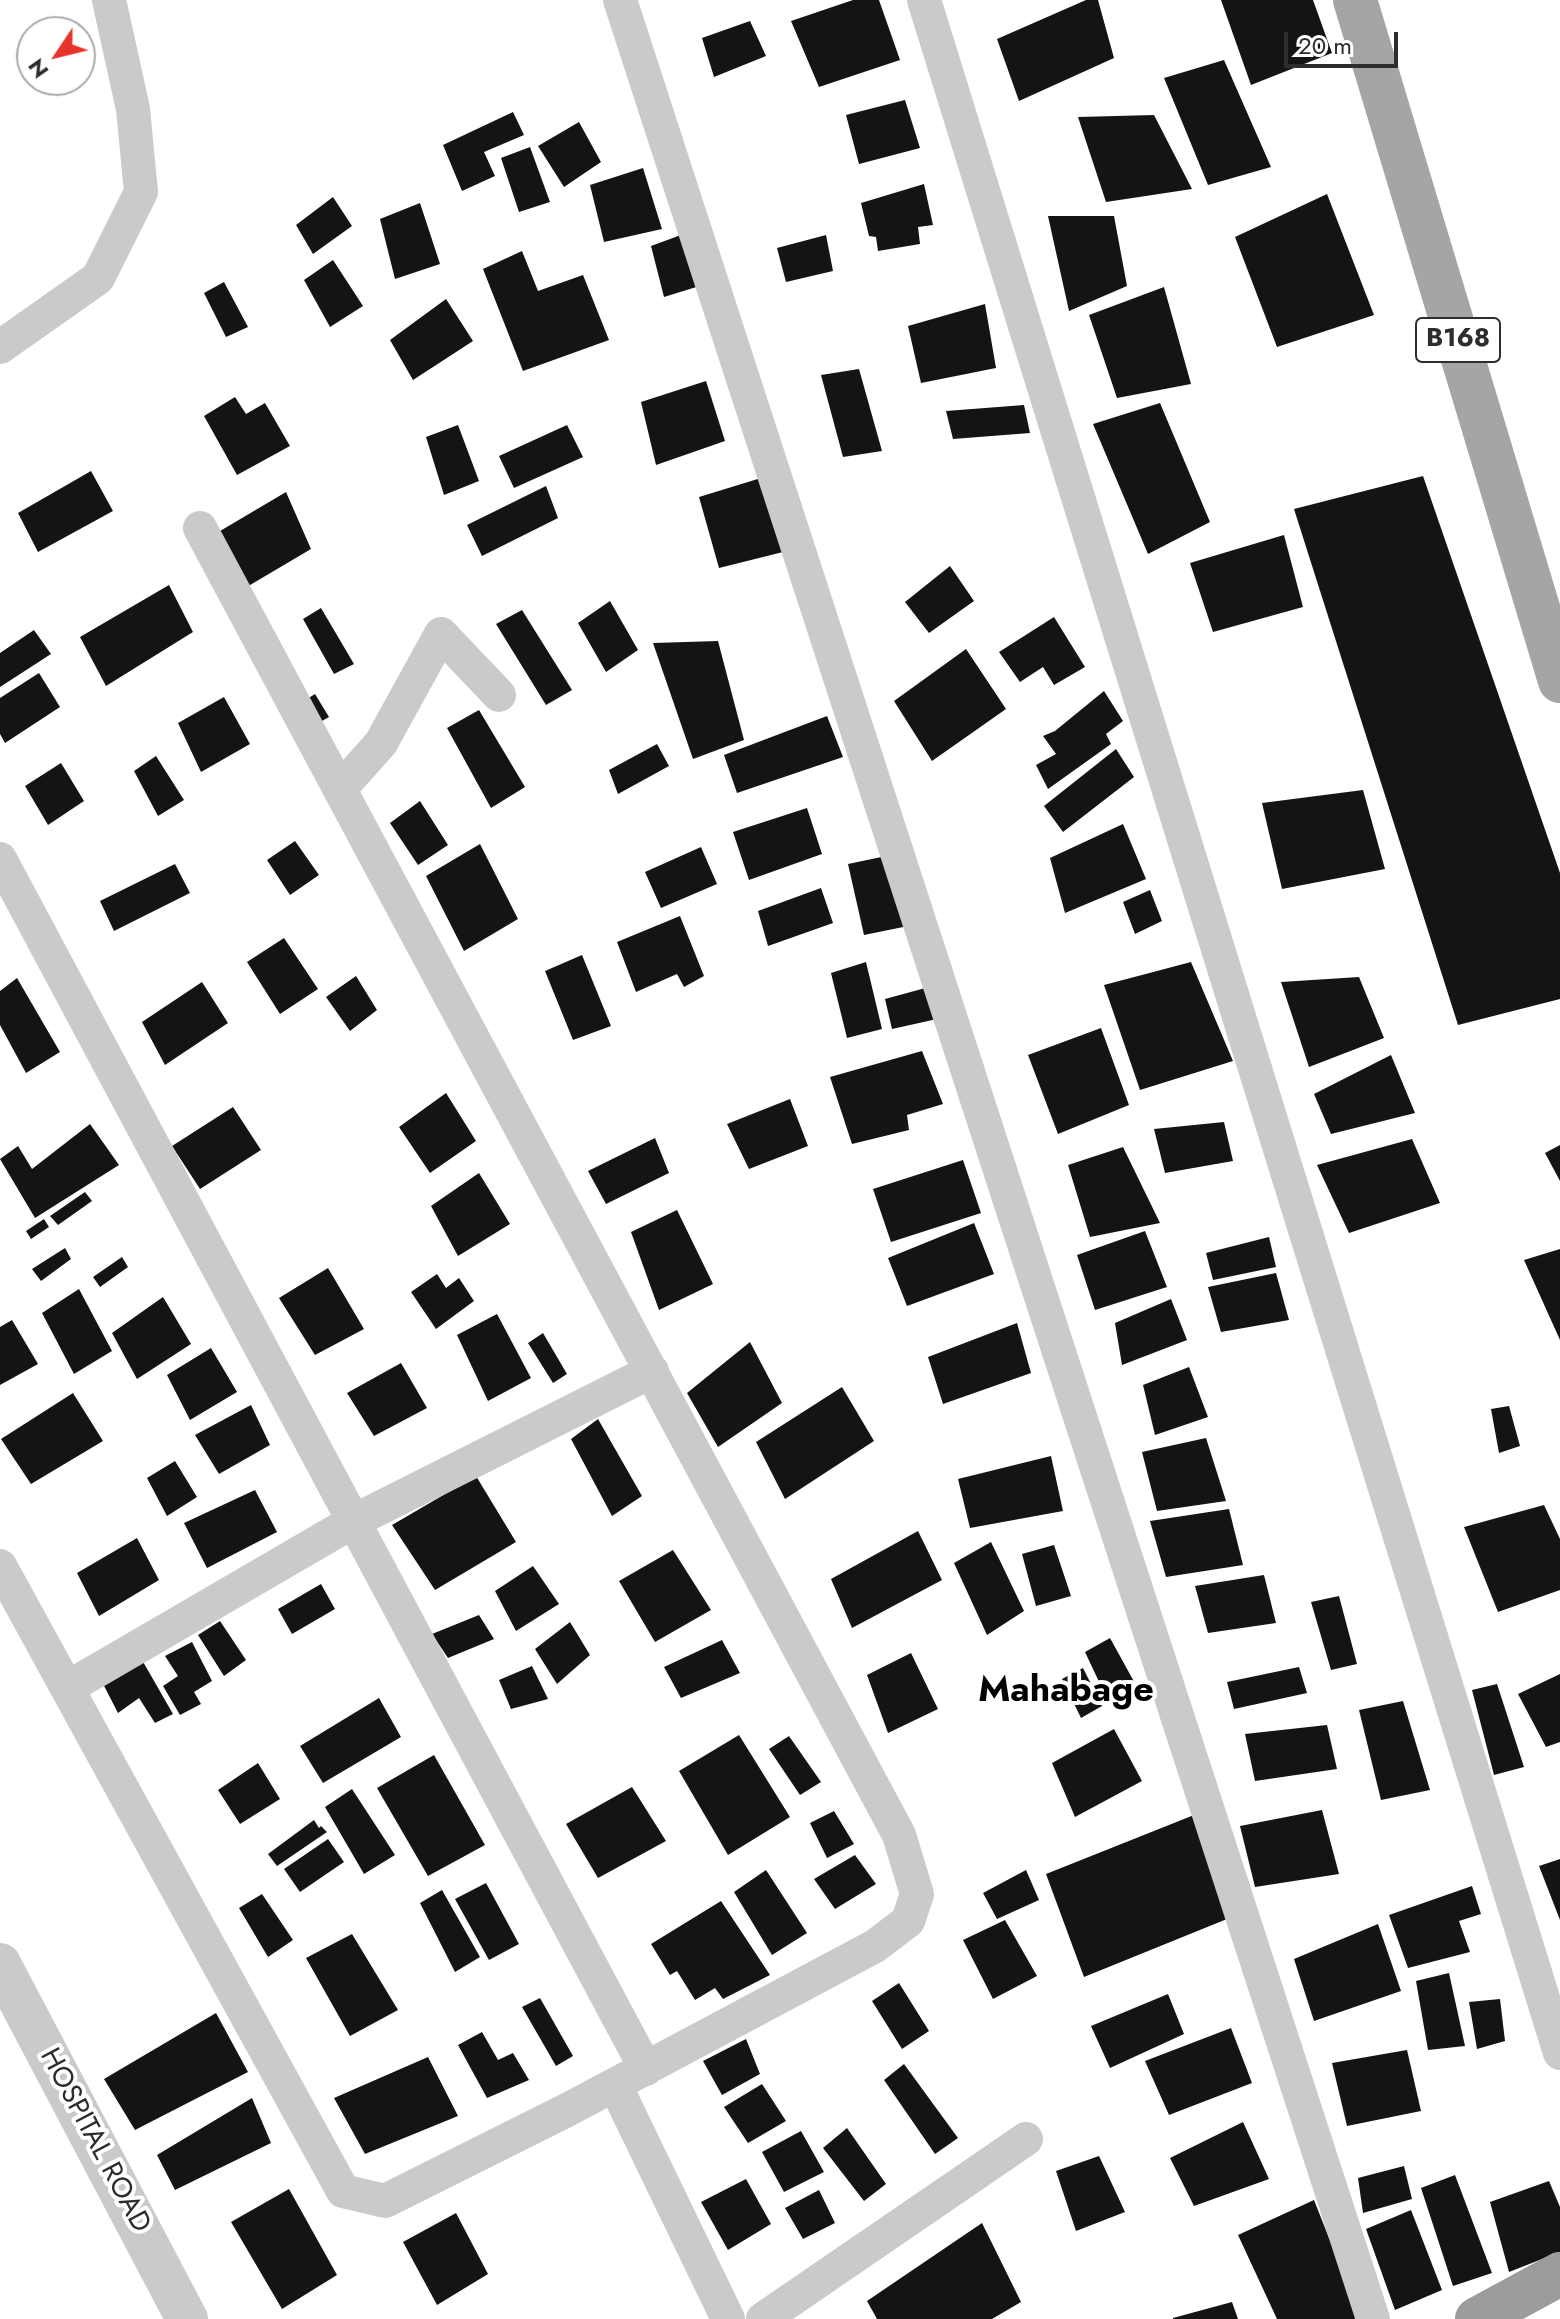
<!DOCTYPE html>
<html>
<head>
<meta charset="utf-8">
<style>
	body { margin:0 }
	#map { position:relative; width:1560px; height:2319px; overflow:hidden; background:#fff; font-family:Jost,sans-serif }
	canvas { display:block }
	.north { position:absolute; left:16px; top:16px; width:80px; height:80px; box-sizing:border-box; background:#fff; border:2px solid #ababab; border-radius:50%; rotate:235deg; font-size:22px; font-weight:700; line-height:32px; text-align:center; color:#2d2d2d }
	.north::after { content:''; display:block; margin:auto; width:28px; height:36px; background:#e7342b; clip-path:polygon(50% 0,100% 100%,50% 72%,0 100%) }
	.scale { position:absolute; left:1284px; top:32px; width:114px; height:36px; box-sizing:border-box; border:4px solid #2d2d2d; border-top:0; padding-left:10px; font-size:24px; line-height:28px; white-space:nowrap; color:#2d2d2d; -webkit-text-stroke:6px #fff; paint-order:stroke }
</style>
</head>
<body>
<div id="map">
<canvas width="1560" height="2319"></canvas>
<div class="north">N</div>
<div class="scale">20 m</div>
</div>
<script>
const ctx = document.querySelector('canvas').getContext('2d');
ctx.lineJoin = 'round';
function paint(path, color) { ctx.fillStyle = color; ctx.fill(path, 'evenodd'); }
const shape = rows => new Path2D(rows.map(r => 'M' + r).join(''));
function trace(path, color, width, dash) { ctx.strokeStyle = color; ctx.lineWidth = width; ctx.lineCap = dash ? 'butt' : 'round'; ctx.setLineDash(dash || []); ctx.stroke(path); }
function write(font, color, halo, rows, align = 'center') {
  ctx.font = font + ' Jost,sans-serif'; ctx.lineWidth = 8; ctx.setLineDash([]); ctx.textBaseline = 'middle'; ctx.strokeStyle = halo; ctx.fillStyle = color; for (const [text, x, y, turn = 0] of rows) {
    ctx.save(); ctx.translate(x, y); ctx.rotate((+turn || 0) * Math.PI / 180); ctx.textAlign = isNaN(turn) ? turn : align; if (halo) ctx.strokeText(text, 0, 0); ctx.fillText(text, 0, 0); ctx.restore();
  }
}
paint(shape([
	[853,0,879,0,900,60,819,87,791,21],
	[1086,0,1098,0,1114,58,1019,101,997,39],
	[1221,0,1313,0,1332,53,1251,85],
	[750,21,766,56,714,77,702,38],
	[1224,60,1271,167,1208,185,1164,78],
	[905,100,920,148,859,164,846,115],
	[513,112,524,135,484,152,495,176,462,191,443,145],
	[1154,115,1192,189,1106,202,1078,117],
	[579,122,601,162,564,187,538,146],
	[530,147,550,202,519,212,501,158],
	[643,168,662,229,604,242,590,185],
	[924,184,933,225,918,227,920,244,878,251,876,237,869,236,861,203],
	[1327,194,1374,315,1277,347,1235,237],
	[333,197,352,226,313,254,296,225],
	[420,203,440,264,395,279,380,219],
	[1048,216,1114,216,1127,286,1069,311],
	[689,232,706,284,664,297,651,246],
	[826,235,833,271,786,282,777,248],
	[522,251,538,291,583,275,609,340,523,371,483,269],
	[333,260,363,306,330,327,304,280],
	[224,282,248,327,226,337,204,293],
	[1164,287,1191,384,1117,398,1089,315],
	[446,299,473,341,413,380,390,340],
	[985,304,996,368,921,383,908,326],
	[859,369,882,451,843,457,821,375],
	[706,381,725,441,656,465,641,402],
	[235,397,246,414,265,403,290,446,237,475,204,416],
	[1160,403,1210,522,1148,554,1093,424],
	[1024,405,1030,433,953,439,946,411],
	[458,425,479,481,444,495,426,437],
	[567,425,583,457,514,488,499,456],
	[91,471,113,511,38,552,18,513],
	[1423,476,1560,873,1560,999,1458,1025,1294,509],
	[761,478,783,552,719,568,699,497],
	[546,486,558,518,482,556,467,525],
	[286,492,311,549,245,588,215,534],
	[1284,535,1303,607,1213,632,1190,563],
	[950,566,974,601,929,633,905,602],
	[169,585,193,632,106,686,80,637],
	[610,601,638,650,606,672,578,623],
	[321,608,354,664,334,674,303,619],
	[522,610,572,690,546,705,496,624],
	[1054,617,1085,667,1054,685,1043,667,1020,682,999,652],
	[34,630,51,654,0,687,0,653],
	[718,641,744,740,693,759,653,643],
	[966,649,1006,709,932,761,894,701],
	[39,673,60,707,5,743,0,734,0,698],
	[1104,691,1123,721,1106,734,1111,744,1048,789,1036,765,1056,754,1043,736,1055,731],
	[315,694,329,717,313,726,299,704],
	[224,697,250,744,201,772,178,723],
	[479,710,525,787,491,808,447,728],
	[827,716,843,757,737,793,724,755],
	[657,744,669,766,618,794,609,770],
	[1116,749,1134,777,1063,832,1044,806],
	[156,756,184,800,158,816,134,771],
	[61,763,84,801,48,825,25,786],
	[1363,790,1385,869,1282,889,1262,803],
	[420,801,448,845,418,865,390,823],
	[807,808,822,854,749,880,733,832],
	[1123,824,1146,879,1065,913,1050,858],
	[295,841,319,875,290,895,267,860],
	[480,844,518,919,464,951,426,876],
	[701,847,717,884,661,908,645,872],
	[891,855,913,925,864,935,848,864],
	[175,864,190,893,114,931,100,901],
	[821,888,833,923,768,946,758,911],
	[1150,890,1162,921,1135,934,1123,902],
	[680,916,704,976,684,987,677,974,636,992,617,942],
	[284,938,318,989,280,1014,247,962],
	[582,955,611,1026,573,1040,545,971],
	[866,962,882,1029,847,1038,831,973],
	[1191,962,1233,1061,1140,1090,1104,985],
	[356,976,377,1010,350,1031,326,997],
	[1359,977,1384,1038,1309,1067,1281,982],
	[17,978,60,1052,26,1073,0,1025,0,991],
	[202,982,228,1023,165,1065,142,1022],
	[929,987,937,1019,892,1029,885,999],
	[1101,1028,1129,1105,1058,1134,1028,1055],
	[922,1051,943,1104,907,1115,909,1130,852,1144,830,1077],
	[1391,1055,1415,1113,1331,1134,1314,1094],
	[446,1093,476,1141,430,1173,399,1127],
	[790,1099,808,1146,749,1169,727,1124],
	[233,1107,261,1150,200,1189,172,1146],
	[1224,1122,1233,1161,1165,1173,1154,1129],
	[90,1124,119,1165,35,1218,0,1159,18,1146,32,1169],
	[655,1138,669,1173,606,1204,588,1171],
	[1412,1139,1440,1203,1349,1233,1317,1165],
	[1560,1145,1560,1181,1545,1153],
	[1123,1147,1160,1223,1090,1237,1068,1165],
	[963,1160,981,1213,891,1242,873,1189],
	[479,1173,510,1224,458,1256,431,1206],
	[85,1192,92,1201,58,1225,50,1216],
	[677,1210,713,1284,659,1310,631,1232],
	[44,1219,49,1227,31,1239,26,1231],
	[974,1223,994,1274,907,1306,888,1258],
	[1145,1231,1167,1287,1095,1310,1077,1255],
	[1269,1237,1276,1267,1213,1280,1206,1253],
	[65,1248,71,1259,41,1281,32,1269],
	[1560,1249,1560,1340,1524,1260],
	[122,1257,128,1267,100,1287,93,1277],
	[328,1268,364,1329,315,1355,279,1298],
	[1276,1273,1289,1320,1221,1332,1208,1287],
	[437,1274,446,1288,459,1278,474,1301,436,1329,411,1292],
	[79,1289,112,1351,74,1374,42,1313],
	[163,1297,191,1344,137,1379,112,1333],
	[1171,1299,1187,1340,1122,1365,1115,1323],
	[497,1314,531,1378,488,1401,457,1335],
	[12,1320,38,1364,0,1385,0,1327],
	[1017,1323,1031,1373,943,1404,928,1357],
	[543,1333,567,1374,553,1383,528,1343],
	[750,1342,782,1403,718,1447,687,1393],
	[211,1348,237,1392,190,1420,167,1375],
	[401,1363,427,1408,374,1436,347,1393],
	[1189,1367,1208,1417,1155,1435,1143,1385],
	[842,1387,874,1441,785,1499,756,1442],
	[73,1393,103,1441,31,1484,1,1439],
	[251,1405,270,1445,219,1474,195,1435],
	[1509,1406,1520,1446,1499,1453,1491,1409],
	[598,1419,642,1496,612,1516,571,1439],
	[1206,1438,1226,1501,1157,1511,1142,1452],
	[1051,1456,1063,1511,970,1528,958,1479],
	[175,1461,197,1497,167,1516,147,1478],
	[476,1476,516,1542,435,1590,392,1525],
	[255,1490,277,1532,207,1568,184,1523],
	[1544,1505,1560,1539,1560,1590,1498,1612,1464,1527],
	[1229,1509,1243,1565,1166,1577,1150,1521],
	[918,1531,942,1580,852,1628,831,1579],
	[137,1538,159,1580,99,1616,77,1573],
	[991,1542,1024,1611,987,1635,954,1563],
	[1054,1545,1071,1596,1036,1606,1022,1554],
	[673,1550,711,1610,655,1642,619,1581],
	[533,1566,559,1604,516,1631,495,1591],
	[1264,1575,1276,1623,1208,1633,1195,1586],
	[321,1584,335,1609,292,1634,278,1609],
	[1339,1596,1357,1664,1331,1670,1311,1602],
	[479,1615,494,1639,448,1658,432,1634],
	[220,1621,246,1660,224,1676,198,1635],
	[570,1622,590,1655,557,1684,535,1649],
	[1110,1638,1137,1687,1109,1703,1085,1652],
	[722,1640,740,1673,681,1698,664,1667],
	[192,1642,212,1681,194,1692,201,1704,180,1715,163,1686,178,1676,165,1656],
	[138,1653,173,1714,155,1723,139,1698,118,1713,100,1678],
	[911,1653,938,1709,888,1733,867,1675],
	[532,1666,548,1699,511,1709,499,1680],
	[1299,1667,1307,1693,1234,1709,1227,1682],
	[1083,1668,1102,1706,1081,1718,1062,1679],
	[1560,1674,1560,1742,1546,1747,1518,1694],
	[1497,1684,1524,1767,1494,1775,1472,1690],
	[379,1698,401,1737,323,1783,300,1746],
	[1403,1701,1430,1790,1381,1800,1359,1710],
	[1327,1725,1337,1769,1255,1781,1245,1734],
	[1114,1729,1142,1781,1075,1817,1052,1763],
	[739,1735,790,1817,728,1855,679,1771],
	[789,1736,821,1782,800,1795,769,1749],
	[434,1755,485,1845,428,1876,377,1788],
	[258,1763,280,1799,240,1824,218,1790],
	[632,1787,666,1841,598,1878,566,1824],
	[352,1789,395,1855,364,1874,325,1807],
	[1322,1810,1339,1874,1255,1887,1240,1826],
	[834,1811,854,1844,827,1858,810,1823],
	[1194,1815,1227,1919,1084,1977,1046,1874],
	[314,1820,319,1828,321,1826,327,1832,277,1866,268,1854],
	[328,1839,344,1862,300,1892,284,1869],
	[855,1855,876,1884,835,1909,814,1879],
	[1560,1859,1560,1920,1539,1866],
	[766,1870,807,1933,772,1955,734,1892],
	[1026,1870,1039,1900,997,1919,983,1893],
	[486,1883,519,1944,489,1960,455,1899],
	[1472,1886,1481,1914,1459,1921,1470,1952,1408,1968,1389,1915],
	[442,1890,480,1957,455,1972,420,1903],
	[262,1894,293,1940,268,1957,239,1908],
	[721,1901,770,1975,723,1999,715,1988,695,2000,677,1971,670,1975,651,1944],
	[1005,1920,1037,1976,993,1999,963,1940],
	[1378,1924,1401,1991,1314,2021,1294,1959],
	[352,1934,398,2010,350,2036,306,1958],
	[1449,1973,1465,2046,1428,2050,1416,1981],
	[899,1983,929,2031,902,2049,872,2001],
	[1168,1994,1184,2034,1110,2068,1091,2026],
	[540,1998,573,2056,556,2066,522,2007],
	[1500,1999,1505,2041,1477,2049,1469,2002],
	[216,2013,248,2072,135,2130,104,2079],
	[1231,2028,1252,2083,1169,2115,1145,2061],
	[482,2032,498,2060,513,2053,529,2080,487,2098,458,2045],
	[746,2039,760,2074,722,2095,703,2061],
	[1407,2050,1421,2111,1347,2126,1332,2063],
	[428,2057,458,2116,365,2154,334,2098],
	[904,2064,958,2138,935,2154,884,2080],
	[762,2084,786,2121,748,2143,724,2107],
	[252,2098,271,2143,175,2190,157,2155],
	[1243,2122,1269,2179,1194,2206,1170,2158],
	[847,2128,886,2184,864,2201,823,2148],
	[801,2131,824,2172,784,2192,762,2152],
	[1099,2156,1125,2212,1076,2231,1056,2171],
	[1404,2166,1412,2199,1363,2213,1358,2178],
	[1455,2175,1492,2273,1453,2286,1421,2188],
	[746,2179,771,2224,728,2250,701,2202],
	[1549,2181,1560,2207,1560,2252,1509,2272,1490,2202],
	[289,2189,337,2275,282,2309,231,2222],
	[819,2190,835,2223,803,2239,785,2208],
	[1314,2200,1361,2319,1277,2319,1238,2235],
	[1411,2210,1442,2290,1395,2310,1366,2229],
	[456,2213,488,2274,437,2305,403,2242],
	[982,2223,1021,2302,992,2319,877,2319,867,2301],
	[1232,2302,1238,2319,1173,2319,1173,2318]
]), '#141414');
trace(shape([
	[620,0,1373,2319],
	[924,0,1560,2053],
	[0,347,98,278,141,192,133,109,109,0],
	[340,789,381,743,441,634,499,695],
	[0,859,646,2069],
	[0,1566,343,2191,385,2201,569,2109,875,1946,908,1921,917,1894,899,1835,200,528],
	[67,1688,354,1521,652,1371],
	[615,2085,728,2319],
	[763,2319,1026,2139]
]), '#cacaca', 34);
trace(shape([
	[0,1964,187,2319]
]), '#cacaca', 42);
trace(shape([
	[1355,0,1560,681]
]), '#a5a5a5', 44);
trace(shape([
	[1477,2319,1560,2274]
]), '#9c9c9c', 44);
for (const [x, y, w] of [
	[1458,340,84]
]) { const box = new Path2D(); box.roundRect(x - w / 2, y - 22, w, 44, 6); ctx.fillStyle = '#fff'; ctx.fill(box); trace(box, '#2d2d2d', 2); }
write('bold 26px', '#2d2d2d', null, [
	["B168",1458,340]
]);
write('28px', '#2d2d2d', '#fff', [
	["HOSPITAL ROAD",94,2141,62]
]);
write('bold 36px', '#000', '#fff', [
	["Mahabage",1066,1692]
]);
</script>
</body>
</html>
